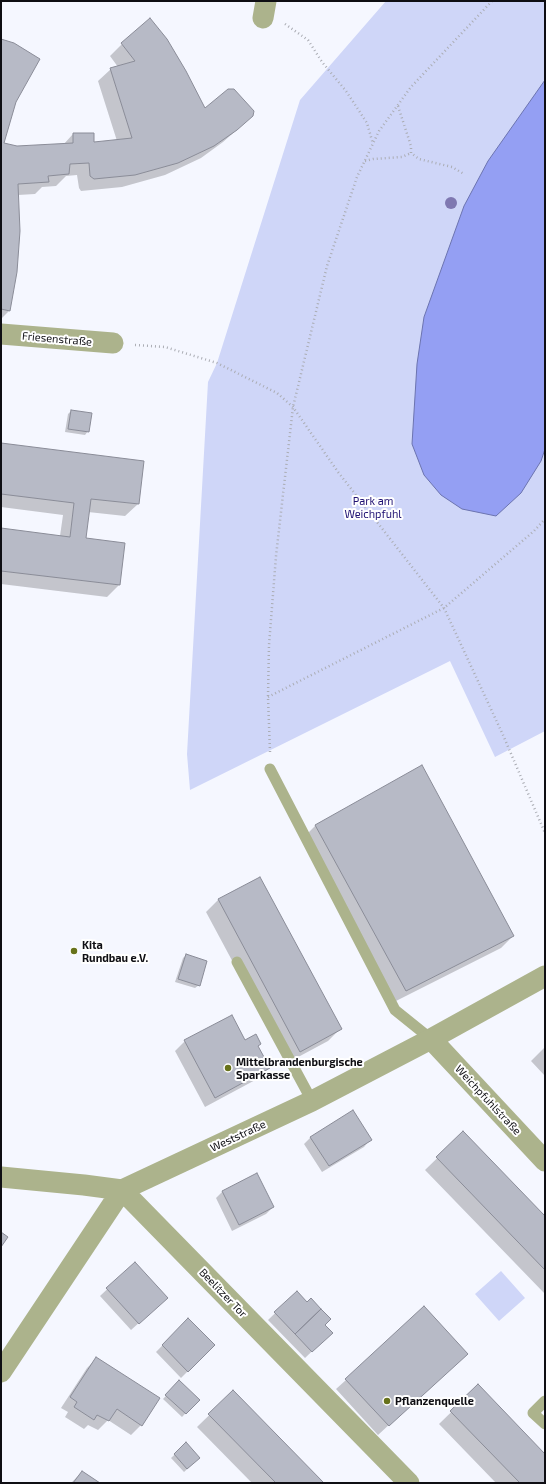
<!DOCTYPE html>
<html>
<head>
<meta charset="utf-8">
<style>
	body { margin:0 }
	#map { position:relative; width:546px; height:1484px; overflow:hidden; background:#f5f7ff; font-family:"Exo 2",sans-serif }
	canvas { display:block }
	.frame { position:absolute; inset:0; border:2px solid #0e0e13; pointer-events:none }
</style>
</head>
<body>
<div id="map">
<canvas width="546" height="1484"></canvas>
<div class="frame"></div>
</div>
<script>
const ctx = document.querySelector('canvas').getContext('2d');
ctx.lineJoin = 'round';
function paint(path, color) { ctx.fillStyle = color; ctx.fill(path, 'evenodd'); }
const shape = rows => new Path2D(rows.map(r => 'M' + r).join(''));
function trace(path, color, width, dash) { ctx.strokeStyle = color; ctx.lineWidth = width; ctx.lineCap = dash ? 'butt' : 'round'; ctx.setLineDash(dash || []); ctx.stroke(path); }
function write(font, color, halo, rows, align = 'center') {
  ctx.font = font + ' "Exo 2",sans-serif'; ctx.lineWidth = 4; ctx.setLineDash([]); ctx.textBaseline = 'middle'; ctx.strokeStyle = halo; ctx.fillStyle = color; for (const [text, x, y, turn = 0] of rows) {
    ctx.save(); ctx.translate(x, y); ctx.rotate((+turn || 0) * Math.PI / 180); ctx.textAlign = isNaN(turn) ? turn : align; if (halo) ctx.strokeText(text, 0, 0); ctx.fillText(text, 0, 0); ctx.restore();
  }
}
paint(shape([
	[386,1,545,1,545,731,495,757,450,661,190,790,187,754,208,382,217,363,300,100],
	[501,1271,525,1298,499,1321,475,1294]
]), '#cfd6f8');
const water = shape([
	[545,80,545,449,541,461,521,493,496,516,462,509,441,495,424,475,412,444,417,364,424,317,464,206,488,161,545,80]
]);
paint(water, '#949ff3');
trace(water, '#6c74b0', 1);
paint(shape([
	[1,40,15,101,3,143,16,147,63,145,73,134,93,143,117,141,98,81,111,69,118,67,110,56,122,44,204,109,239,128,223,142,201,158,165,175,122,187,81,191,79,188,77,175,66,176,56,186,42,187,35,194,18,195,16,272,9,311,1,319],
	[71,411,88,431,85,435,65,432,68,414],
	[1,444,143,462,138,504,125,516,88,512,85,539,124,544,119,585,107,597,1,584,1,529,60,536,63,515,1,507],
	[422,767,513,936,501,948,394,1002,303,838,315,826],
	[260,879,340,1029,328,1041,287,1063,206,912,218,900],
	[186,955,199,985,195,988,175,982,183,958],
	[185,1041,245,1041,269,1068,259,1078,205,1107,175,1051],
	[545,1047,545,1076,531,1061],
	[463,1133,545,1217,545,1294,425,1170],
	[311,1137,370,1140,364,1147,322,1172,304,1144],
	[223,1191,273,1207,266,1214,232,1231,216,1198],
	[135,1263,160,1304,131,1330,100,1296],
	[297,1292,331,1333,305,1358,268,1320],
	[188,1319,214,1345,181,1378,156,1352],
	[97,1358,158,1399,141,1425,131,1435,108,1420,98,1430,88,1425,84,1429,65,1417,68,1412,61,1408,87,1368],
	[456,1363,378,1435,336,1389,346,1380],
	[179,1382,198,1400,182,1417,163,1399],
	[478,1386,545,1455,545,1483,496,1483,439,1424],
	[233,1392,323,1483,252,1483,197,1427],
	[186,1444,199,1458,184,1472,171,1458],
	[82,1472,98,1483,71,1483]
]), '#0003');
const building = shape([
	[150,18,167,39,186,71,205,108,228,89,234,89,254,111,253,116,237,130,214,146,178,163,135,175,94,179,90,176,89,163,70,164,69,174,48,176,49,182,18,184,20,231,17,272,10,311,1,309,1,39,14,43,40,59,16,102,4,143,17,146,73,143,73,133,94,133,94,142,132,138,110,68,135,61,121,43,150,18],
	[71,410,92,413,89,432,68,429,71,410],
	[1,443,144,461,139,504,91,499,86,538,125,543,120,585,1,571,1,528,70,537,74,503,1,494,1,443],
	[422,765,514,936,406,991,315,825,422,765],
	[260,877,342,1029,300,1052,218,899,260,877],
	[186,954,207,961,200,986,178,979,186,954],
	[232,1015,245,1040,256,1034,261,1044,258,1046,270,1068,215,1098,184,1040,232,1015],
	[353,1110,372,1140,329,1166,310,1137,353,1110],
	[463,1131,545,1216,545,1270,436,1157,463,1131],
	[257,1173,274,1207,239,1225,222,1191,257,1173],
	[1,1232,8,1237,1,1247,1,1232],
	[135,1262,168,1298,139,1324,106,1288,135,1262],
	[297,1291,307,1302,311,1298,321,1309,295,1334,274,1312,297,1291],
	[424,1306,468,1354,389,1426,345,1379,424,1306],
	[321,1309,331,1319,325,1325,333,1333,312,1352,295,1334,321,1309],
	[188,1318,215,1345,188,1372,162,1345,188,1318],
	[96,1357,160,1398,142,1426,117,1409,109,1421,97,1415,94,1420,74,1407,77,1402,70,1397,96,1357],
	[179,1380,200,1400,186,1414,165,1395,179,1380],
	[478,1384,545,1454,545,1483,520,1483,450,1411,478,1384],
	[233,1390,324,1483,276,1483,208,1414,233,1390],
	[186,1442,200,1458,187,1469,174,1454,186,1442],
	[82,1471,100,1483,73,1483,82,1471]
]);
paint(building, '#b7bac6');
trace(building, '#8a8c98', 1);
trace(shape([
	[285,24,308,40,322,62,346,91,367,123,373,144],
	[398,106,411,146,411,153,419,159,452,167,464,174],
	[365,161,373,159,402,157,411,153],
	[135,345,165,347,217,363,277,393,293,407,338,472,444,608,503,735,545,833],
	[268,697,444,608,534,531,545,519],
	[270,752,268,697,269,645,276,556,293,407,327,266,357,177,379,131,411,87,492,1]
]), '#abadb4', 2.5, [1, 3]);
trace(shape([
	[270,769,395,1010,431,1039],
	[237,962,312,1101],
	[545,1401,533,1413,545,1424]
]), '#acb38c', 11);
trace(shape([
	[263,18,266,1],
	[1,334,113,343],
	[431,1039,545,1161],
	[1,1177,84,1185,122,1190,409,1483],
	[1,1372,122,1190,312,1101,431,1039,545,976]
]), '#acb38c', 21);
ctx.fillStyle = '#7f78b1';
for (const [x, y] of [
	[451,203]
]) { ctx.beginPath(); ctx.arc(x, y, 6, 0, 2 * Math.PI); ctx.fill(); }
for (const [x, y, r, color] of [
	[74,951,4,"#67721b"],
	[228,1068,4,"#67721b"],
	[387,1401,4,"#67721b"]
]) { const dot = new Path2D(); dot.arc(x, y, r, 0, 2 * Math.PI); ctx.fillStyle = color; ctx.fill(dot); trace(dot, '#fff', 1.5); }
write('11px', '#0e0e13', '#fff', [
	["Friesenstraße",57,339,5],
	["Weichpfuhlstraße",488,1100,47],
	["Weststraße",238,1136,-25],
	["Beelitzer Tor",223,1293,46]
]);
write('11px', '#1f1172', '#fff', [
	["Park am",373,501],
	["Weichpfuhl",373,514]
]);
write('bold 11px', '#0e0e13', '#fff', [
	["Kita",82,945],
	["Rundbau e.V.",82,958],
	["Mittelbrandenburgische",236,1062],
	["Sparkasse",236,1075],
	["Pflanzenquelle",395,1401]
], 'left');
</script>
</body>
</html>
